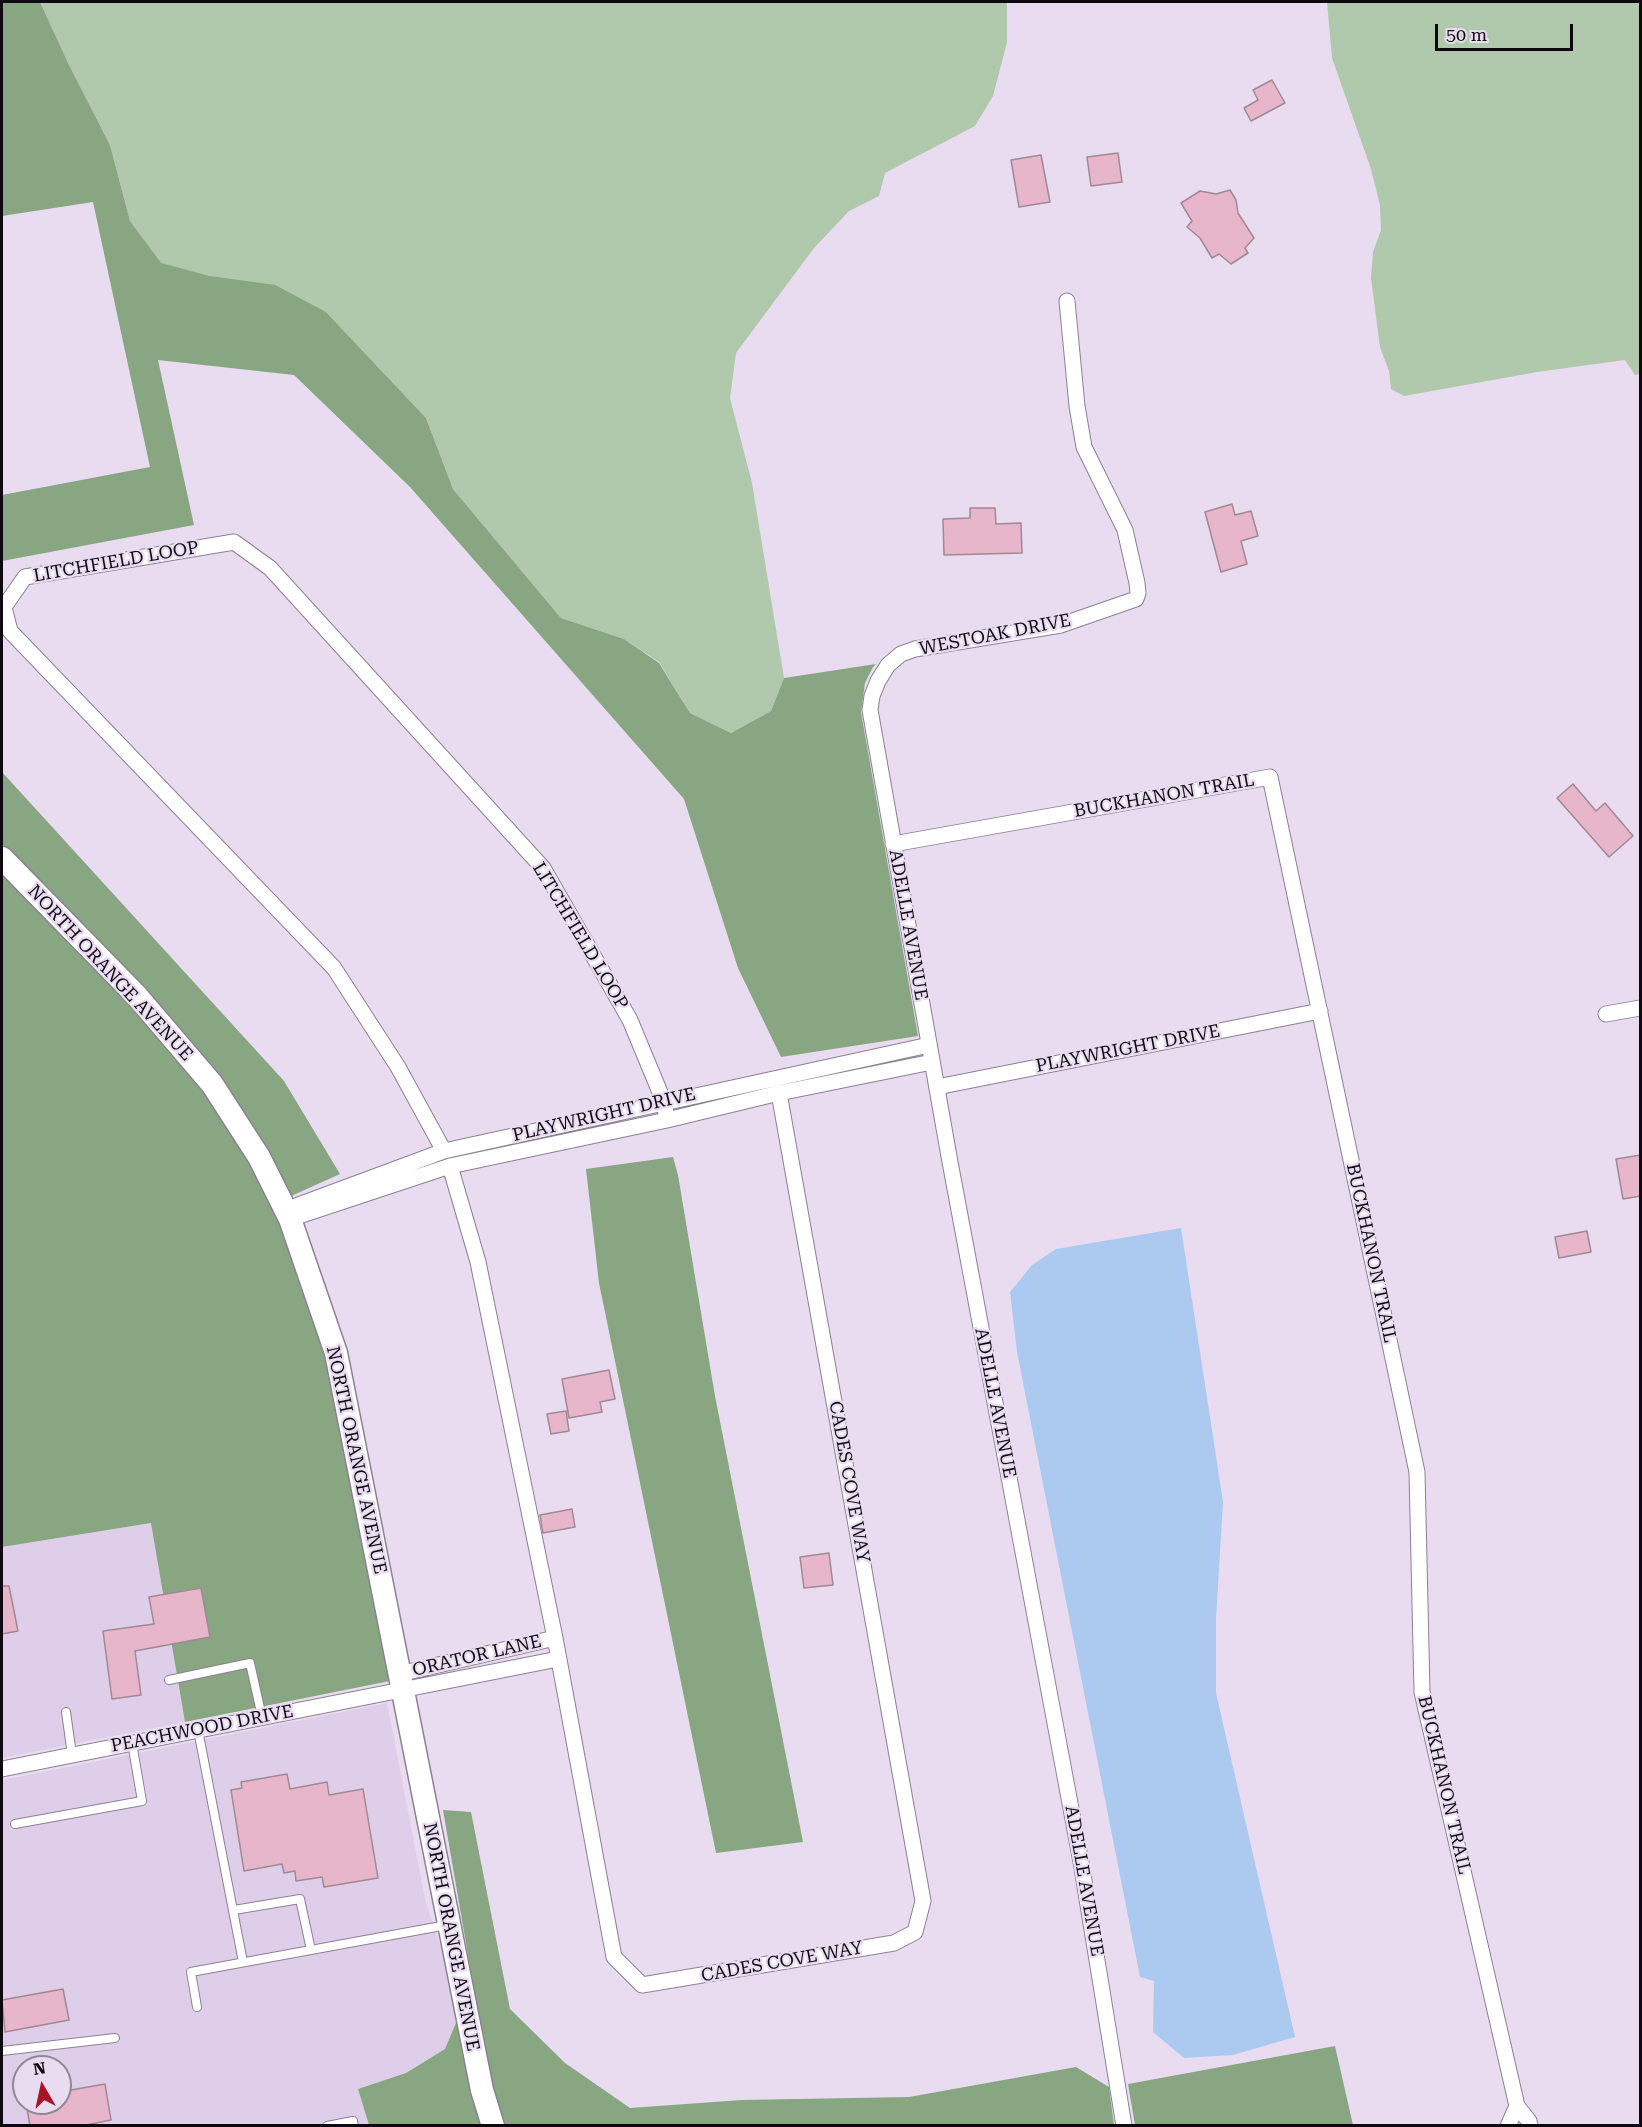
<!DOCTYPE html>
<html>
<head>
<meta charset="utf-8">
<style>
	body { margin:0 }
	#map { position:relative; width:1642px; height:2127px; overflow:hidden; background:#e9dcf1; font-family:"Roboto Serif",serif }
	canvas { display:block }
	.frame { position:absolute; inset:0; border:3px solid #0e0910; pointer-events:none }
	.north { position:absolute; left:12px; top:2055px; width:60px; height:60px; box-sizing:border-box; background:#e9dcf1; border:2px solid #918897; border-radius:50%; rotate:351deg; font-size:16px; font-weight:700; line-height:24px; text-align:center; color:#0e0910 }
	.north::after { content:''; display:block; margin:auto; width:21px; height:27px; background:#aa1526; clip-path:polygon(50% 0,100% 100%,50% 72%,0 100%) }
	.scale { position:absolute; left:1435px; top:24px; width:138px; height:27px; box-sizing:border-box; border:3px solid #0e0910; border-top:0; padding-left:8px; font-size:18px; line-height:21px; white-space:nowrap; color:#0e0910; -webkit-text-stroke:4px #e9dcf1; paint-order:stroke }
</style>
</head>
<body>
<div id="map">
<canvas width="1642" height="2127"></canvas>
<div class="frame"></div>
<div class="north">N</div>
<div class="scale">50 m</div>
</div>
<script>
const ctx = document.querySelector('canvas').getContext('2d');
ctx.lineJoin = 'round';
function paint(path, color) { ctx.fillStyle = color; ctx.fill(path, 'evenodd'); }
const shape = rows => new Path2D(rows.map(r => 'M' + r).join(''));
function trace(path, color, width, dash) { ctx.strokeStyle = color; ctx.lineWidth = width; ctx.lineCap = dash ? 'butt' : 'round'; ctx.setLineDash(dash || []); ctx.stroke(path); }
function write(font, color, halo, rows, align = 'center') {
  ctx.font = font + ' "Roboto Serif",serif'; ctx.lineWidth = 4.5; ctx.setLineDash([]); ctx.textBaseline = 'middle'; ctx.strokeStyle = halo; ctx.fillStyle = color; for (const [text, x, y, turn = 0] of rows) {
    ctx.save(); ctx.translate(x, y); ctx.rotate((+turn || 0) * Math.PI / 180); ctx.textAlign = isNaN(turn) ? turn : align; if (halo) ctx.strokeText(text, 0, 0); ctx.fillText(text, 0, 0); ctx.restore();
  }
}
paint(shape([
	[152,1523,185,1722,2,1758,2,1547],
	[387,1703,425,1899,449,1974,458,2018,445,2049,406,2073,358,2089,369,2125,2,2126,2,1780],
	[24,2067,60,2067,60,2103,24,2103]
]), '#dfceea');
paint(shape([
	[40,2,1007,2,1007,42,993,96,975,126,885,173,879,196,849,211,814,248,736,353,730,398,752,483,784,678,771,711,731,733,690,713,659,662,624,639,561,618,453,489,426,418,326,312,210,276,161,264,130,221,110,145,69,65],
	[1327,2,1640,2,1640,374,1635,375,1625,360,1537,372,1404,396,1391,389,1389,371,1380,347,1371,278,1373,252,1381,230,1380,205,1371,169,1332,58]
]), '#b0c8ab');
paint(shape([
	[2,2,40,2,69,65,110,145,130,221,161,263,210,276,275,285,326,312,426,418,453,489,561,618,624,639,659,663,690,713,731,733,771,711,784,678,876,664,873,667,865,683,861,712,918,1036,781,1057,738,968,684,799,410,487,294,375,158,360,194,525,2,561,2,495,150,467,93,202,2,216],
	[2,772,284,1081,340,1174,289,1197,142,988,2,844],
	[2,872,129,1003,205,1091,251,1163,279,1223,281,1223,326,1355,390,1681,185,1722,151,1523,2,1547],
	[673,1157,678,1175,715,1396,803,1842,716,1853,599,1283,586,1169],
	[443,1810,471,1812,510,2009,565,2063,630,2108,742,2100,909,2097,1076,2067,1109,2087,1114,2125,503,2125,491,2088],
	[458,2018,483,2125,369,2125,358,2089,406,2073,445,2049],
	[1335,2046,1353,2125,1135,2125,1128,2084]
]), '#88a681');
paint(shape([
	[1181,1228,1223,1502,1216,1619,1216,1693,1295,2037,1233,2055,1184,2058,1153,2032,1154,1981,1140,1977,1017,1352,1010,1292,1032,1265,1056,1249]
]), '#accaf0');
const building = shape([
	[1272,80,1285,103,1251,121,1244,108,1258,100,1253,90,1272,80],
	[1118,153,1122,182,1091,186,1087,157,1118,153],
	[1041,155,1050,202,1019,207,1011,160,1041,155],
	[1230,190,1236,200,1238,213,1254,238,1245,248,1248,253,1231,264,1219,254,1212,258,1200,238,1187,227,1192,221,1181,203,1200,191,1216,194,1230,190],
	[1232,504,1235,515,1251,511,1258,536,1241,541,1247,564,1221,572,1205,512,1232,504],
	[970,508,995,508,996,524,1021,523,1022,553,944,555,943,519,970,518,970,508],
	[1573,784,1596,811,1605,803,1633,836,1609,857,1557,798,1573,784],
	[1641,1155,1641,1196,1623,1199,1616,1159,1641,1155],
	[1587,1231,1591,1252,1559,1258,1555,1237,1587,1231],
	[609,1370,615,1399,600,1402,602,1412,569,1418,562,1379,609,1370],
	[566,1411,569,1431,551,1434,547,1414,566,1411],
	[572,1509,575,1527,543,1533,540,1515,572,1509],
	[829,1553,833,1585,804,1588,800,1557,829,1553],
	[2,1586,9,1586,18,1631,2,1634,2,1586],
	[201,1588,210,1637,135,1651,141,1695,112,1699,103,1631,154,1624,149,1597,201,1588],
	[287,1774,290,1789,327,1782,329,1795,363,1789,378,1878,324,1887,322,1877,296,1881,295,1871,284,1873,282,1864,244,1871,231,1790,242,1788,241,1782,287,1774],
	[63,1989,69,2020,5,2032,2,2000,63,1989],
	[105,2084,111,2120,81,2126,30,2126,26,2103,60,2103,60,2092,105,2084]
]);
paint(building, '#e8b6ca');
trace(building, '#a08992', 1.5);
const lane = shape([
	[169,1680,250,1663,262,1717],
	[66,1712,72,1755],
	[198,1730,243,1962],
	[15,1824,142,1801,132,1743],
	[234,1910,300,1899,311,1950],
	[197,2007,191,1972,447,1925],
	[2,2051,115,2038],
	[327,2126,353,2121,354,2126]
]);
const street = shape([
	[1067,301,1077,406,1084,447,1125,530,1137,583,1138,593,1136,599,1061,625,915,649,901,654,888,665,878,681,872,696,870,710,950,1162,1081,1862,1124,2126],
	[893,844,1270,777,1417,1472,1422,1692,1517,2106,1529,2121,1530,2126],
	[1606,1014,1640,1008],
	[937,1087,1320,1011],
	[444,1151,398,1067,334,968,10,631,4,607,25,577,234,542,270,568,543,868,630,1020,664,1102,667,1120],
	[450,1166,478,1262,555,1638,614,1957,642,1985,894,1943,915,1932,923,1901,779,1093],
	[285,1210,444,1151,929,1045],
	[290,1219,450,1166,667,1120,779,1093,932,1062],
	[399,1674,555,1638],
	[2,1769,558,1659],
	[1508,2126,1517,2106]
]);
const secondary = shape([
	[2,858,136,995,212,1084,259,1157,290,1219,336,1353,482,2090,493,2126]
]);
trace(lane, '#8c8094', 10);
trace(street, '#8c8094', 17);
trace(secondary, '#8c8094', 25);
trace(lane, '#fff', 8);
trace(street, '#fff', 15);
trace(secondary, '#fff', 22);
write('18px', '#0e0910', '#e9dcf1', [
	["LITCHFIELD LOOP",116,562,-10],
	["WESTOAK DRIVE",995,635,-11],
	["BUCKHANON TRAIL",1164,796,-10],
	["ADELLE AVENUE",908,925,80],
	["LITCHFIELD LOOP",580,936,59],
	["NORTH ORANGE AVENUE",110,973,47],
	["PLAYWRIGHT DRIVE",1128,1049,-11],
	["PLAYWRIGHT DRIVE",604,1115,-13],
	["BUCKHANON TRAIL",1371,1253,78],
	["ADELLE AVENUE",995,1403,79],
	["NORTH ORANGE AVENUE",356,1460,78],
	["CADES COVE WAY",849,1482,80],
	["ORATOR LANE",477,1656,-13],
	["PEACHWOOD DRIVE",202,1729,-11],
	["BUCKHANON TRAIL",1444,1785,77],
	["ADELLE AVENUE",1084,1881,80],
	["NORTH ORANGE AVENUE",451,1937,79],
	["CADES COVE WAY",782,1962,-10]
]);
</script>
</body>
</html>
